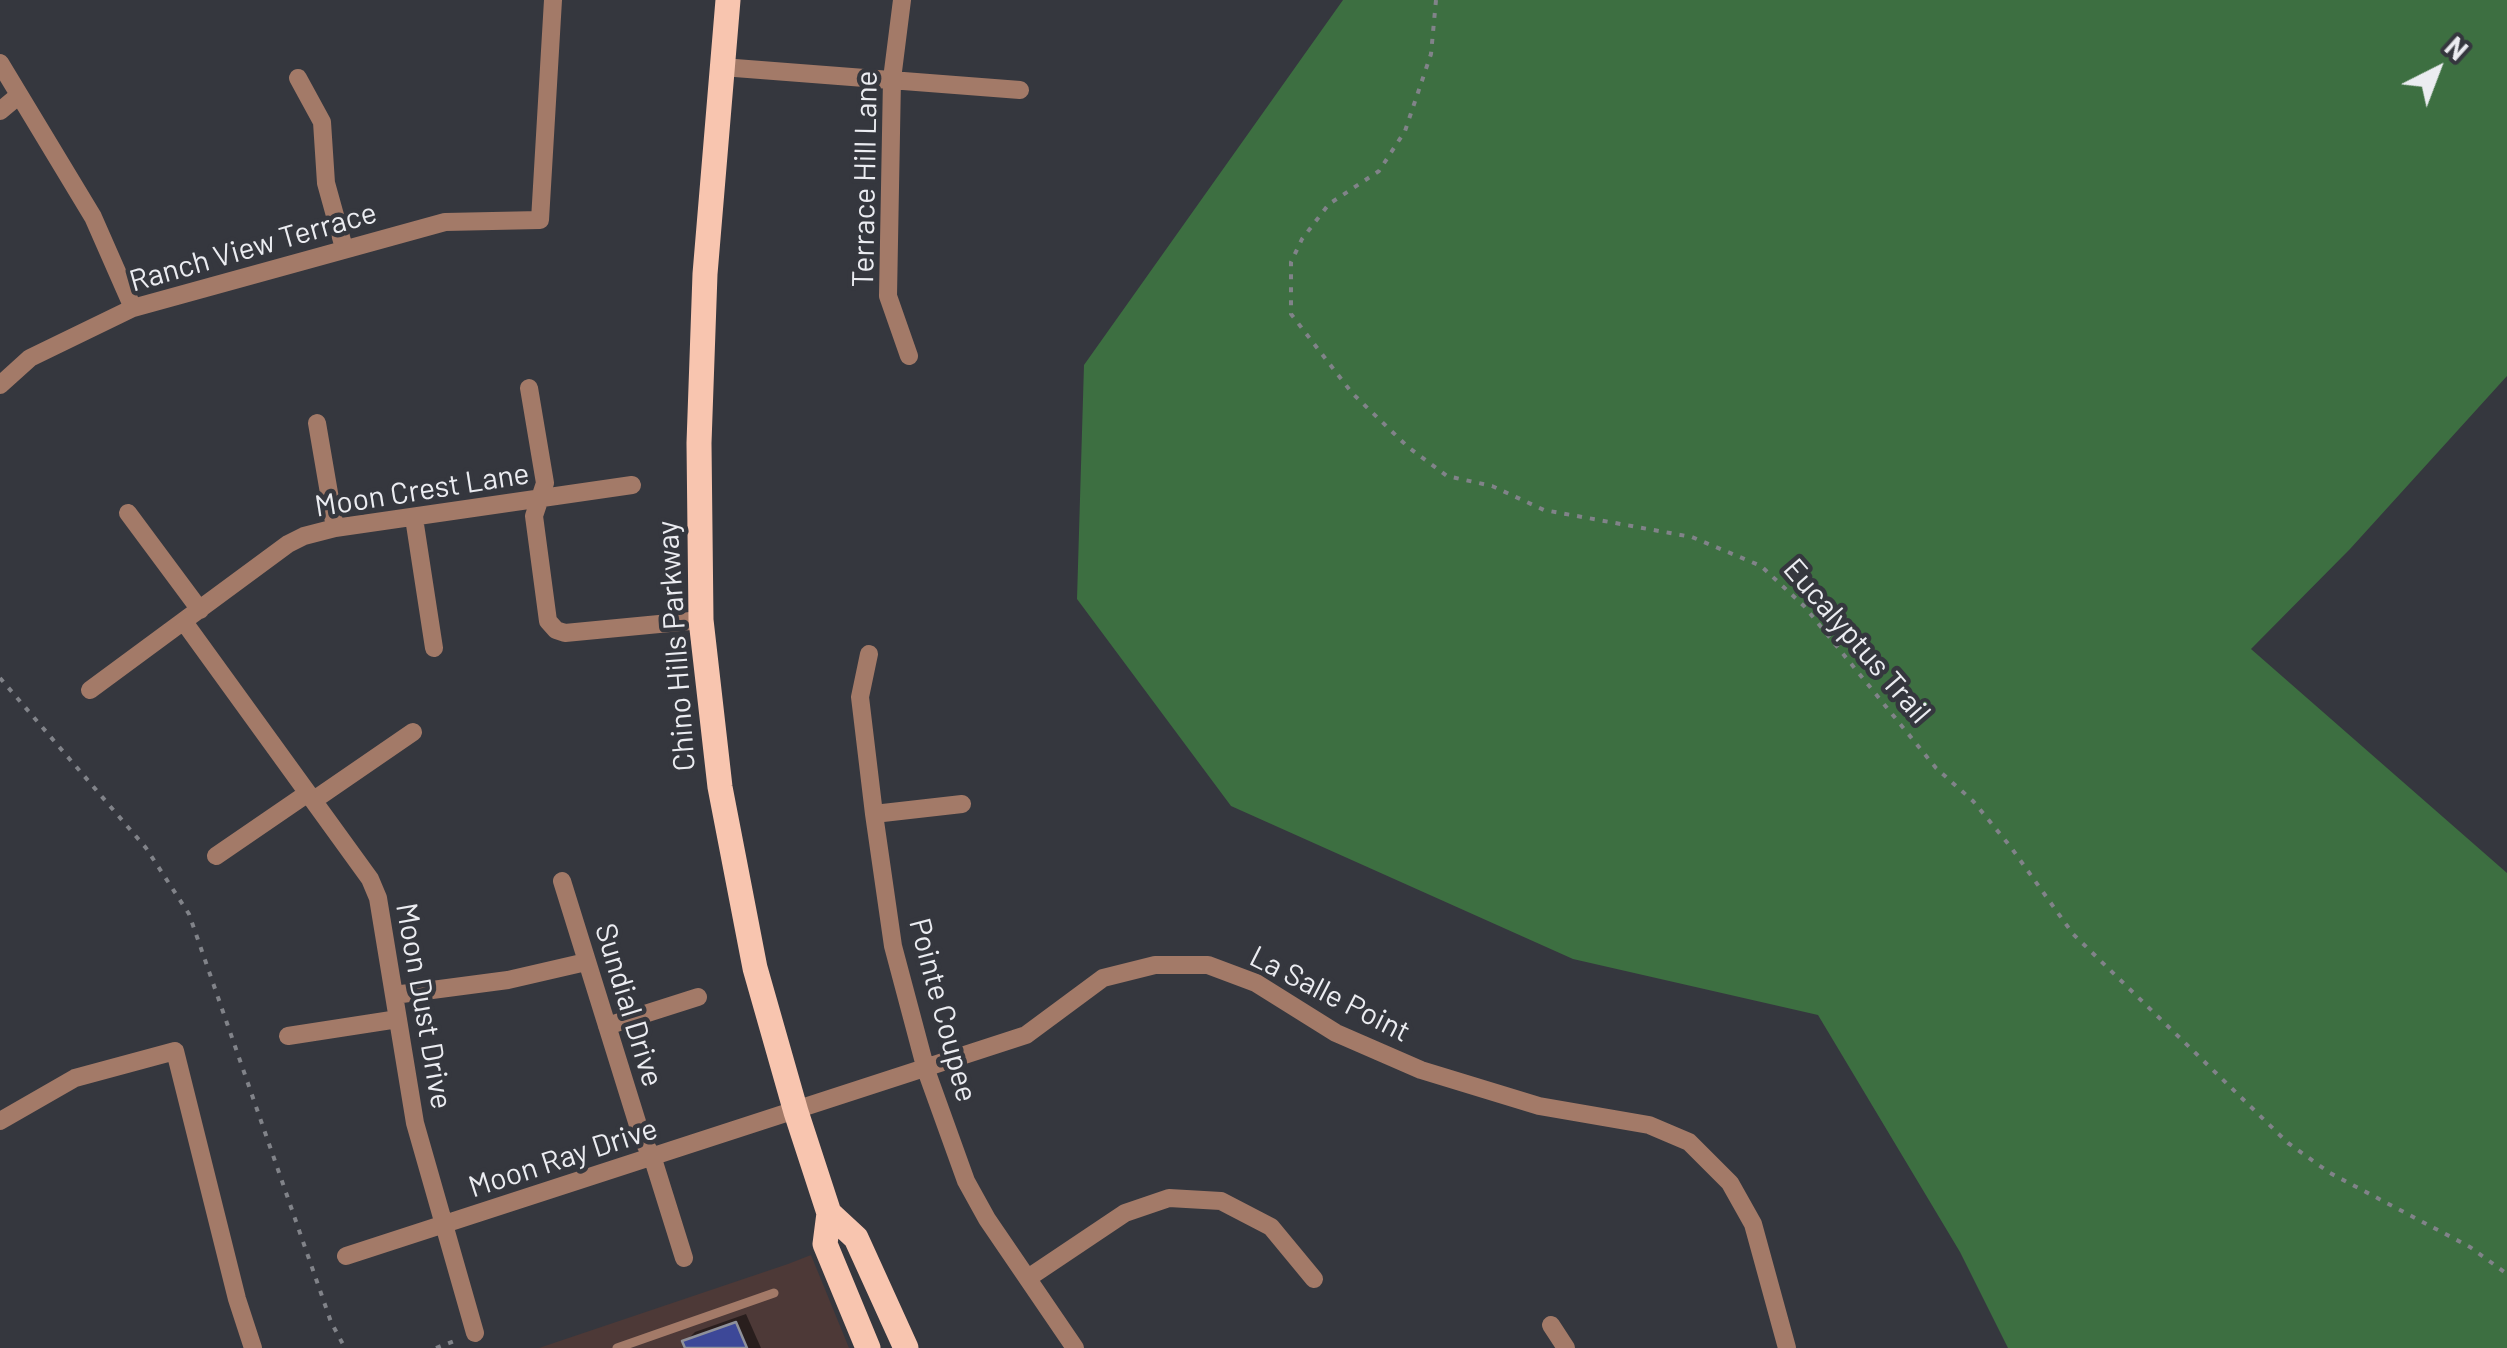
<!DOCTYPE html>
<html>
<head>
<meta charset="utf-8">
<style>
	body { margin:0 }
	#map { position:relative; width:2507px; height:1348px; overflow:hidden; background:#35373e; font-family:Barlow,sans-serif }
	canvas { display:block }
	.north { position:absolute; left:2387px; top:20px; width:100px; height:100px; -webkit-text-stroke:8px #35373e; paint-order:stroke; rotate:42deg; font-size:28px; font-weight:700; line-height:40px; text-align:center; color:#ebecf1 }
	.north::after { content:''; display:block; margin:auto; width:35px; height:45px; background:#ebecf1; clip-path:polygon(50% 0,100% 100%,50% 72%,0 100%) }
</style>
</head>
<body>
<div id="map">
<canvas width="2507" height="1348"></canvas>
<div class="north">N</div>
</div>
<script>
const ctx = document.querySelector('canvas').getContext('2d');
ctx.lineJoin = 'round';
function paint(path, color) { ctx.fillStyle = color; ctx.fill(path, 'evenodd'); }
const shape = rows => new Path2D(rows.map(r => 'M' + r).join(''));
function trace(path, color, width, dash) { ctx.strokeStyle = color; ctx.lineWidth = width; ctx.lineCap = dash ? 'butt' : 'round'; ctx.setLineDash(dash || []); ctx.stroke(path); }
function write(font, color, halo, rows, align = 'center') {
  ctx.font = font + ' Barlow,sans-serif'; ctx.lineWidth = 9; ctx.setLineDash([]); ctx.textBaseline = 'middle'; ctx.strokeStyle = halo; ctx.fillStyle = color; for (const [text, x, y, turn = 0] of rows) {
    ctx.save(); ctx.translate(x, y); ctx.rotate((+turn || 0) * Math.PI / 180); ctx.textAlign = isNaN(turn) ? turn : align; if (halo) ctx.strokeText(text, 0, 0); ctx.fillText(text, 0, 0); ctx.restore();
  }
}
paint(shape([
	[811,1255,849,1348,539,1348,788,1264]
]), '#4d3937');
paint(shape([
	[1343,0,2507,0,2507,376,2350,549,2251,649,2507,873,2507,1348,2008,1348,1960,1252,1818,1015,1573,959,1231,806,1077,599,1084,365]
]), '#3d6f41');
paint(shape([
	[746,1314,761,1348,688,1348,685,1342,695,1332]
]), '#0007');
const building = shape([
	[736,1322,747,1348,685,1348,682,1341,736,1322]
]);
paint(building, '#3d4898');
trace(building, '#8f919a', 2.5);
trace(shape([
	[1436,0,1431,54,1405,131,1379,171,1329,204,1302,239,1291,262,1291,314,1352,393,1408,447,1447,476,1492,486,1544,510,1692,537,1761,566,1804,606,1936,768,1973,801,2010,846,2073,934,2288,1143,2330,1173,2470,1247,2507,1274],
	[0,678,146,848,189,914,331,1322,345,1348],
	[436,1348,457,1340]
]), '#818389', 4, [5, 8]);
trace(shape([
	[617,1348,774,1293]
]), '#a37a68', 9);
trace(shape([
	[902,0,892,79,888,296,909,356],
	[0,63,93,217,133,308],
	[722,67,1020,90],
	[298,78,322,122,326,183,344,248],
	[0,111,18,96],
	[0,385,30,358,133,308,445,222,540,220,553,0],
	[529,388,545,483,534,516,548,621,556,630,565,633,701,620],
	[317,423,335,528],
	[128,513,200,610],
	[414,518,434,648],
	[184,622,370,879,378,898,415,1123,475,1333],
	[869,654,860,697,874,814,893,946,926,1070,966,1181,987,1219,1075,1348],
	[90,690,288,544,304,536,335,528,632,485],
	[314,800,413,732],
	[874,814,962,804],
	[216,856,308,793],
	[562,881,642,1138,653,1159,684,1258],
	[394,995,508,980,586,962],
	[607,1026,698,997],
	[288,1036,398,1019],
	[0,1121,75,1078,175,1051,237,1299,253,1348],
	[346,1256,1026,1035,1103,978,1155,965,1208,965,1256,983,1336,1033,1421,1070,1539,1106,1649,1125,1689,1142,1730,1183,1753,1224,1787,1348],
	[1028,1278,1125,1213,1169,1198,1221,1201,1271,1227,1314,1279],
	[1551,1325,1566,1348]
]), '#a37a68', 18);
trace(shape([
	[728,0,705,274,699,443,701,620,720,787,755,968,796,1112,829,1213,856,1238,906,1348],
	[829,1213,825,1244,868,1348]
]), '#f8c5af', 25);
write('30px', '#ebecf1', '#35373e', [
	["Terrace Hill Lane",865,179,-89],
	["Ranch View Terrace",253,247,-16],
	["Moon Crest Lane",422,490,-9],
	["Eucalyptus Trail",1857,641,49],
	["Chino Hills Parkway",676,646,-94],
	["La Salle Point",1330,994,27],
	["Sundial Drive",629,1005,73],
	["Moon Dust Drive",424,1006,80],
	["Pointe Coupee",943,1010,75],
	["Moon Ray Drive",563,1158,-18]
]);
</script>
</body>
</html>
